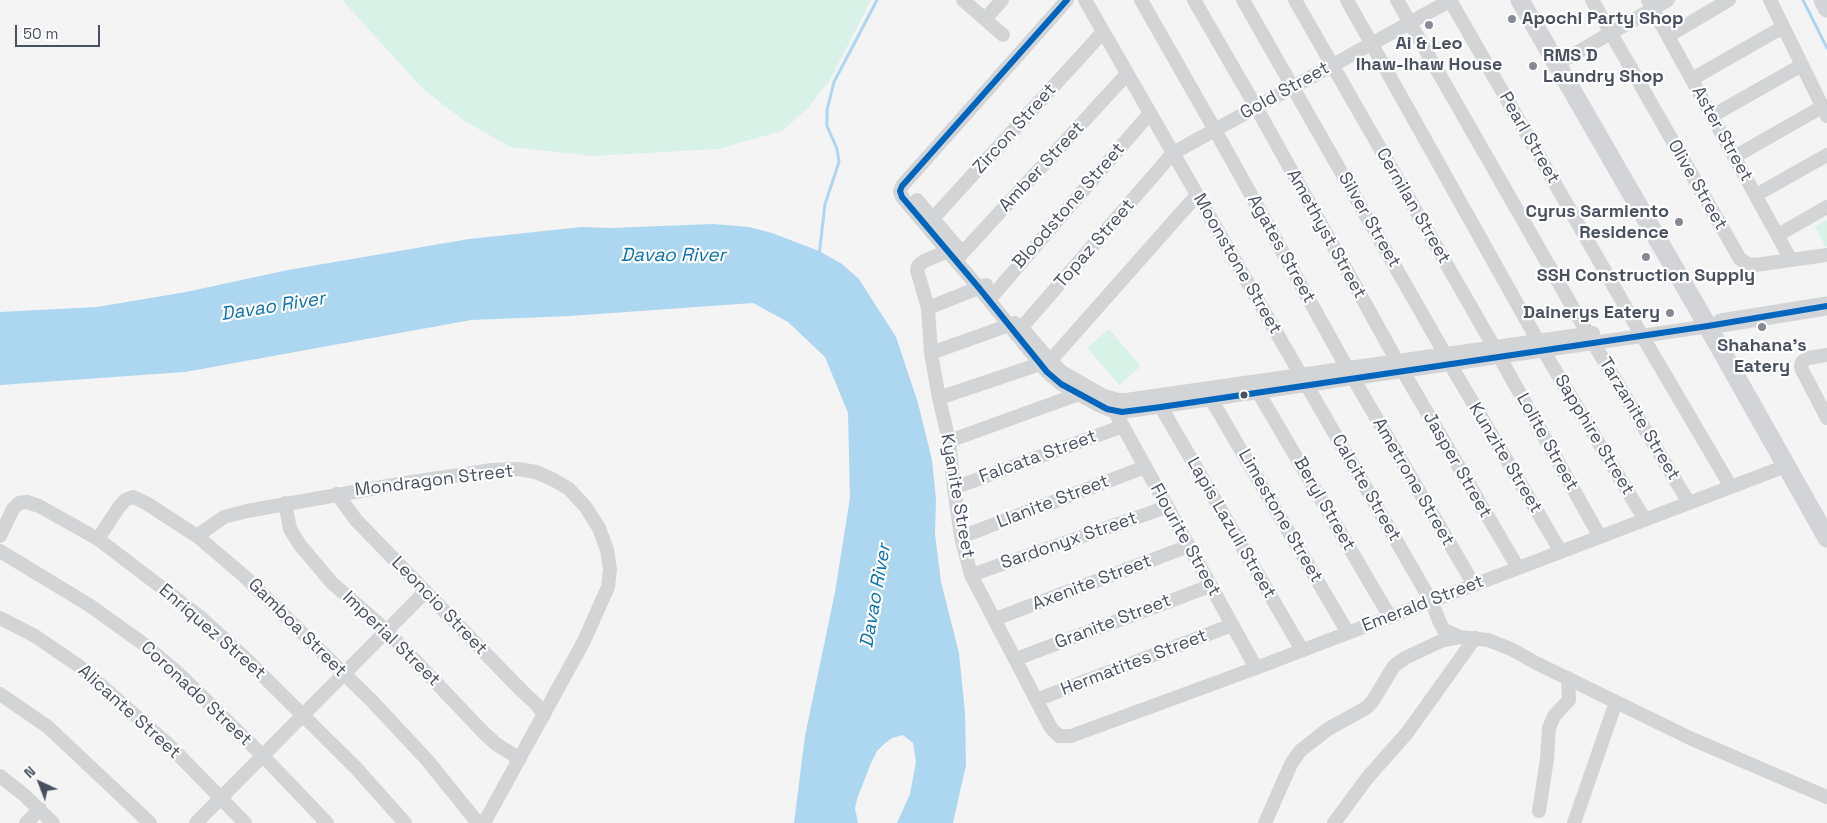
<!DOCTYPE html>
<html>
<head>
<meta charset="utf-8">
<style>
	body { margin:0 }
	#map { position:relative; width:1827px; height:823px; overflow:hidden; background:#f4f4f4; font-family:"Space Grotesk",sans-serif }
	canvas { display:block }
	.north { position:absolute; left:15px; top:758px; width:50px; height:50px; -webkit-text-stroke:4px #fff; paint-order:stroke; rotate:317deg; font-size:14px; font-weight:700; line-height:20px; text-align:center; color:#495161 }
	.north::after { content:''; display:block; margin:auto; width:18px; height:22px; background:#495161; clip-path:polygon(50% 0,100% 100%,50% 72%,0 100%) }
	.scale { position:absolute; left:15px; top:25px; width:85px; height:22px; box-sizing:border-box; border:2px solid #495161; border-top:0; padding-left:6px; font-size:15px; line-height:18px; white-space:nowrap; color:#495161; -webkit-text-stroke:4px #fff; paint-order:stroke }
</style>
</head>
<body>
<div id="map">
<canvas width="1827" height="823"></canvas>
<div class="north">N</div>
<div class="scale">50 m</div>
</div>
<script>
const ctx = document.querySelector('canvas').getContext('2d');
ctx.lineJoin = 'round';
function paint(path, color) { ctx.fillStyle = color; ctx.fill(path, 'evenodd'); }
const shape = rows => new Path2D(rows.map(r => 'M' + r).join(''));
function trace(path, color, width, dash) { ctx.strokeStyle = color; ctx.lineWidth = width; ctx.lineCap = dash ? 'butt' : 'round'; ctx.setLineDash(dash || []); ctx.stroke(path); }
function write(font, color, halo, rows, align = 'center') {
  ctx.font = font + ' "Space Grotesk",sans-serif'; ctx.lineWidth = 4.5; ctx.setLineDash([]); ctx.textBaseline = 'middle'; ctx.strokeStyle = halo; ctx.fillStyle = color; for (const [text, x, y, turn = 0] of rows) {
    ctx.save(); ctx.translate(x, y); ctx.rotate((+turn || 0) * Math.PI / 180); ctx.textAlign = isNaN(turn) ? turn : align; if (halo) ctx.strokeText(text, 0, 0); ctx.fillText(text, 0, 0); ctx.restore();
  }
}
paint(shape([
	[342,0,871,0,830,80,807,109,782,131,718,149,592,156,511,147,466,122,423,89],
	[1827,219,1827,246,1826,247,1815,227],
	[1109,329,1141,366,1119,385,1087,348]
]), '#d8f2e7');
paint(shape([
	[713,224,749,227,772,233,819,251,842,264,859,279,896,337,918,403,932,460,936,500,935,534,941,582,959,653,965,713,966,765,953,823,897,823,910,794,916,762,913,743,903,735,892,738,884,744,877,751,871,763,857,799,855,808,858,823,794,823,805,736,835,592,850,498,848,413,825,357,788,322,753,303,570,316,471,320,185,372,0,385,0,312,97,307,186,292,288,270,469,239,582,227,611,228]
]), '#add6f0');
trace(shape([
	[1803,0,1827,48],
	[819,256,825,204,839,162,837,149,827,126,827,110,834,82,877,0]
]), '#add6f0', 3);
trace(shape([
	[963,0,1003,35],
	[1067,0,902,186,900,191,902,197,979,288,1047,372,1061,384,1098,405,1115,412,1122,412,1716,325],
	[1085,0,1431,601,1440,623,1444,630,1460,637],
	[1141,0,1215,130,1347,368],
	[1194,0,1256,107,1397,361,1518,568],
	[1243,0,1445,354],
	[1295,0,1494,347,1600,537],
	[1347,0,1538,341],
	[1397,0,1588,334,1689,503],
	[1450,0,1637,327,1731,487],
	[1592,0,1740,259,1748,264,1755,265,1827,255],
	[1648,0,1791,260],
	[1770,0,1827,116],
	[985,19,1002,0],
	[1668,36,1729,0],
	[1557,64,1668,0],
	[1692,79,1783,27],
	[1712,116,1802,65],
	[1734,157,1822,107],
	[1756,195,1827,155],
	[917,200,958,248],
	[927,225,1103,32],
	[1778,235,1827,207],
	[958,247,924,261,918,266,917,270,928,308,931,353,939,398,949,441,954,488,961,537,971,575,1051,728,1059,736,1071,736,1256,668,1786,466],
	[956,260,1127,74],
	[989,300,1150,113],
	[928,308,986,285],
	[1025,331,1050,361,1062,372,1104,396,1118,400,1126,400,1593,333],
	[1016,334,1173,153,1451,0],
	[1543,350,1645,520],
	[931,353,1015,323],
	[1827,355,1808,358,1802,362,1801,366,1802,370,1827,418],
	[1050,361,1197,195],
	[1450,364,1561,552],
	[1353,378,1474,585],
	[1258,392,1390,617],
	[939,398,1040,364],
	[1211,399,1348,633],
	[1161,407,1302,650],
	[1115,412,1256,668],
	[949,441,1079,394],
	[954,488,1123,426],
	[337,494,356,520,521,690,537,705,544,715],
	[285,503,290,529,300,545,332,583,387,631,483,732,496,744,520,759],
	[0,536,13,509,19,503,27,502,39,506,98,539,199,616,245,658,357,769,405,823],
	[197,536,224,517,247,511,399,484,492,470,518,469,536,472,554,480,569,489,585,506,599,528,607,550,610,569,608,587,584,641,484,823],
	[961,537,1145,467],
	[98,539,119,507,125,500,133,497,146,503,197,536,244,576,372,701,427,760,478,823],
	[0,551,89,605,145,645,178,673,263,756,327,823],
	[971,575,1167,507],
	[0,618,35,636,79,666,168,744,245,823],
	[995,619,1189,546],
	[1016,659,1210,586],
	[0,694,48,727,150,823],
	[1036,700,1232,625],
	[0,776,23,794,53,823],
	[1539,811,1547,759,1549,728,1554,716,1569,700,1568,678],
	[26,823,40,809],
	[196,823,425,592],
	[1265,823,1291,764,1300,751,1328,729,1366,708,1372,702,1394,666,1405,658,1441,641,1460,637,1488,640,1511,649,1536,663,1692,739,1827,797],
	[1334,823,1368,777,1407,733,1475,638],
	[1574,823,1616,702]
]), '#d2d4d6', 14);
trace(shape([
	[1520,0,1703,318,1827,538],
	[1823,0,1827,8],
	[1721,323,1827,306]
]), '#d2d4d8', 19);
trace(shape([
	[1067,0,902,186,900,191,902,197,979,288,1047,372,1061,384,1107,409,1122,412,1161,407,1708,326,1827,306]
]), '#0065bd', 6);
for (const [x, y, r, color] of [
	[1512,19,5,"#858a94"],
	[1429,25,5,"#858a94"],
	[1533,66,5,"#858a94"],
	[1679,222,5,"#858a94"],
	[1646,257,5,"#858a94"],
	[1670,313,5,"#858a94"],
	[1762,327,5,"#858a94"],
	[1244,395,4.5,"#495161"]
]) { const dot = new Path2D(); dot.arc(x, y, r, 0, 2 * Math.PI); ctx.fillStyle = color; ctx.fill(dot); trace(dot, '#fff', 2); }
write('bold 18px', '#495161', '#fff', [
	["Apochi Party Shop",1522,19,"left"],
	["Ai & Leo",1429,44],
	["Ihaw-Ihaw House",1429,65],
	["RMS D",1543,56,"left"],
	["Laundry Shop",1543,77,"left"],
	["Cyrus Sarmiento",1669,212,"right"],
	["Residence",1669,233,"right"],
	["SSH Construction Supply",1646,276],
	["Dainerys Eatery",1660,313,"right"],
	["Shahana's",1762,346],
	["Eatery",1762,367]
]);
write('18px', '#495161', '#fff', [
	["Gold Street",1285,91,-29],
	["Zircon Street",1015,129,-48],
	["Aster Street",1722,134,61],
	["Pearl Street",1529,138,60],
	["Amber Street",1042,167,-47],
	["Olive Street",1697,185,60],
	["Bloodstone Street",1069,206,-49],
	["Cernilan Street",1413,206,60],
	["Silver Street",1369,220,60],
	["Amethyst Street",1326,234,61],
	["Topaz Street",1095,244,-49],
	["Agates Street",1281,249,61],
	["Moonstone Street",1237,264,60],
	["Tarzanite Street",1639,419,59],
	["Sapphire Street",1594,435,59],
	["Lolite Street",1547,442,61],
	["Falcata Street",1038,457,-20],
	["Kunzite Street",1505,458,59],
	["Jasper Street",1457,465,60],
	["Mondragon Street",434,481,-7],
	["Ametrone Street",1413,482,60],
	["Calcite Street",1366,488,60],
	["Kyanite Street",957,496,80],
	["Llanite Street",1053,502,-21],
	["Beryl Street",1324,504,60],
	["Limestone Street",1280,516,60],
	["Lapis Lazuli Street",1231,528,60],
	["Flourite Street",1185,540,61],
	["Sardonyx Street",1069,541,-19],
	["Axenite Street",1092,583,-21],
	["Emerald Street",1423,604,-21],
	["Leoncio Street",439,606,46],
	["Granite Street",1113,622,-21],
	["Gamboa Street",297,628,45],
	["Enriquez Street",212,632,41],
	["Imperial Street",391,639,44],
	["Hermatites Street",1134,663,-21],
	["Coronado Street",196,694,43],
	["Alicante Street",129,712,42]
]);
write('italic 19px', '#0a71b3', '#fff', [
	["Davao River",673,256],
	["Davao River",273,307,-9],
	["Davao River",876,596,-80]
]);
</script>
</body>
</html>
